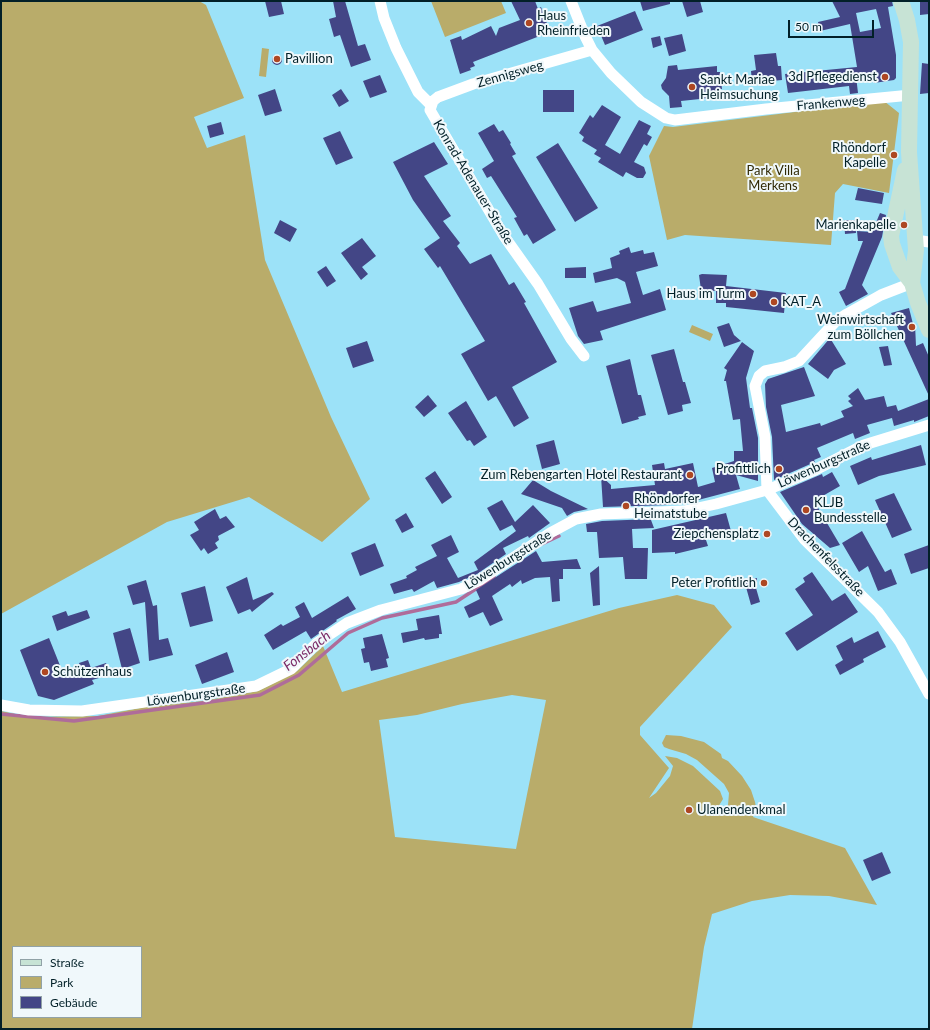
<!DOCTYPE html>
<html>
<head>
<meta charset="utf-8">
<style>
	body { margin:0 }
	#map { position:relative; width:930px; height:1030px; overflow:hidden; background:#9ce2f8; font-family:Lato,sans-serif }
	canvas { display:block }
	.frame { position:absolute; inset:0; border:2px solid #022028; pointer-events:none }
	.legend { position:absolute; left:12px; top:946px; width:130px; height:72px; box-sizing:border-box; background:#f0f8fb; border:1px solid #91a2a7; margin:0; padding:5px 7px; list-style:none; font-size:12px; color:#022028 }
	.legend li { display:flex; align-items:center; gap:8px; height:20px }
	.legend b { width:20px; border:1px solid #91a2a7 }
	.scale { position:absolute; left:788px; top:20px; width:86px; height:18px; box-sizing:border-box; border:2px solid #022028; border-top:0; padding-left:5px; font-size:12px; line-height:14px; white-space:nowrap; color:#022028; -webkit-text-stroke:3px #f0f8fb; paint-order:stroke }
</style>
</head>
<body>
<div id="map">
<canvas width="930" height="1030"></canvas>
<div class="frame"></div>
<ul class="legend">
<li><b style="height:5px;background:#c7e3d5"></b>Straße</li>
<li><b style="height:11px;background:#b9ac6a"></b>Park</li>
<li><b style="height:11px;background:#434686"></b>Gebäude</li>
</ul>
<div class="scale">50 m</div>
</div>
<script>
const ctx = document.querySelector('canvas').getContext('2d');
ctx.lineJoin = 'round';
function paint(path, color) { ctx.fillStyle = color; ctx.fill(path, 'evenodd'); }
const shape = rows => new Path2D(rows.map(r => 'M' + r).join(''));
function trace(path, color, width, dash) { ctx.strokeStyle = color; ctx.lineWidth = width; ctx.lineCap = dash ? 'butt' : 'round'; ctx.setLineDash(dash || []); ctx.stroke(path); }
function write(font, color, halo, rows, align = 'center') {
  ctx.font = font + ' Lato,sans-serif'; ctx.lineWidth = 4; ctx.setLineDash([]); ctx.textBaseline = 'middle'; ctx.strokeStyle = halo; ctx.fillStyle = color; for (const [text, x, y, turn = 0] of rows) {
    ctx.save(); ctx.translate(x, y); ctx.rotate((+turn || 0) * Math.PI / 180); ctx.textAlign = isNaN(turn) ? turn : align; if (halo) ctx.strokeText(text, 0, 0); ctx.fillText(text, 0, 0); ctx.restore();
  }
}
paint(shape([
	[1,1,199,1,206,5,244,98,194,117,207,148,245,135,265,260,331,417,370,499,322,542,249,497,167,522,1,614],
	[431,1,501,1,506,13,445,37],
	[262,48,269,49,266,77,259,76],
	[884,101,899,113,889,193,843,184,835,193,831,245,685,235,667,240,649,156,664,126,673,127],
	[692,325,713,334,710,341,689,332],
	[677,595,714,605,732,627,640,727,640,735,669,768,649,798,656,793,670,776,673,766,665,756,677,758,693,766,720,791,723,799,715,812,721,816,728,805,729,793,724,784,697,760,686,754,669,749,664,747,662,743,666,735,681,736,704,742,721,754,722,758,728,761,742,776,751,790,755,802,756,807,753,817,845,848,877,905,829,896,790,895,752,901,712,914,704,947,692,1029,1,1029,1,711,29,717,98,716,145,707,203,701,258,691,297,671,323,646,342,692,619,608],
	[512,695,546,700,516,849,395,837,379,720,417,715,462,704],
	[13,947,141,947,141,1017,13,1017]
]), '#b9ac6a');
trace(shape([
	[542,544,559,536],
	[1,714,74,721,260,695,299,675,348,633,382,618,456,602,494,577]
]), '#af6c9a', 3.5);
paint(shape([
	[265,1,281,1,284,14,269,17],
	[333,1,345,1,358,46,365,44,371,60,351,67,340,35,334,37,329,19,336,17],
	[511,1,535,1,538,9,541,7,550,32,473,62,475,66,470,68,471,70,460,74,450,40,461,36,462,40,491,26,496,36,499,28,520,20],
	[640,1,670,1,670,4,643,11],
	[682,1,700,1,703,12,687,17],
	[832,1,892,1,893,6,888,7,896,55,896,78,894,80,874,83,874,77,856,76,858,93,850,94,849,86,788,93,785,74,857,67,850,24,820,31,818,22,840,17],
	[876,9,881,28,860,32,856,13],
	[920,1,929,1,929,14,920,15],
	[635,11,643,30,605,45,597,26],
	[682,34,686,51,669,56,664,38],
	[660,36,662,45,653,48,651,38],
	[776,53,778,66,781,66,782,80,752,83,751,71,756,70,754,55],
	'272 60a5 5 0 1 1 10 0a5 5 0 1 1-10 0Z',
	[922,63,929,64,929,93,920,94],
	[677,65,678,70,717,66,717,72,720,72,722,89,719,89,719,97,681,101,682,107,670,108,669,96,662,89,661,85,666,78,668,66],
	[380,75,387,92,370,98,363,81],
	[275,89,282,111,265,116,258,95],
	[341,89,349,101,339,107,332,95],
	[543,90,574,90,574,112,543,112],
	[602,105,621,117,605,145,620,154,639,120,651,126,647,134,652,137,647,146,644,144,634,162,644,167,646,173,643,178,637,178,626,172,623,177,598,162,601,158,594,154,597,150,582,141,584,137,579,133,590,115,593,118],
	[221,122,224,134,210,138,207,126],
	[494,124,499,132,503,130,511,143,510,144,516,154,512,156,556,230,533,244,527,234,524,236,514,218,517,217,491,176,487,178,482,169,494,161,478,133],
	[340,131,353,158,336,165,323,138],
	[434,142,448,164,424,176,451,216,443,221,460,243,457,246,470,264,491,254,509,285,514,282,526,302,524,303,557,362,512,387,529,418,514,427,496,396,488,401,461,354,485,341,440,266,438,268,424,249,440,238,413,200,393,162],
	[558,143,598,208,575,222,536,157],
	[858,188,884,193,882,204,855,200],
	[880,213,886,215,882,237,862,285,868,294,846,306,839,292,845,289,863,241,858,241,857,231,872,232],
	[280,220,297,229,290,242,274,233],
	[844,220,855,220,856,233,845,234],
	[362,238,376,256,362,267,368,274,361,280,341,253],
	[629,247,631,253,643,250,644,254,654,252,658,266,636,272,643,295,660,289,666,310,600,331,603,340,584,344,578,336,569,308,593,301,597,312,631,303,625,282,617,278,595,283,593,273,612,268,610,258,620,254,619,251],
	[326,266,336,281,327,287,317,272],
	[586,267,586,278,565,278,565,268],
	[702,274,727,275,726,286,786,293,784,313,726,307,726,303,716,303,716,291,701,290,699,275],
	[909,308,913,324,915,324,916,346,923,343,929,357,929,396,891,313],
	[729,323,734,335,741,341,724,347,717,327],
	[830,338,846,364,834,370,828,379,808,364],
	[367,341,374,361,353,368,346,348],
	[742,342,754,351,746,378,750,408,752,408,758,438,758,481,736,475,740,489,683,504,682,502,668,505,603,507,601,476,611,485,611,489,655,485,652,465,664,463,665,469,693,463,698,487,715,482,712,468,734,461,734,451,743,451,740,419,733,420,726,381,724,381,727,370,724,368],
	[888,346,892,365,884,366,879,347],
	[674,349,683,382,685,382,691,403,682,405,683,411,668,415,651,355],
	[630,359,638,395,641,395,646,415,638,417,639,419,622,424,606,366],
	[804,367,815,396,781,405,786,432,820,423,821,426,844,417,841,411,853,406,848,401,851,399,848,396,858,388,865,400,884,396,887,407,896,405,898,411,929,399,929,416,914,422,914,420,894,426,892,418,867,425,870,433,855,439,853,433,817,448,821,457,814,460,815,462,774,480,772,437,766,407,765,384,768,379],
	[428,395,437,406,424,417,415,407],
	[466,401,487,437,474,446,470,440,467,441,448,413],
	[554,440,560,464,542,469,536,445],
	[921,445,926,465,879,476,858,485,850,466,871,457,872,460],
	[435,471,452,497,442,504,425,478],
	[832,472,840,486,814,501,840,545,830,548,802,524,780,492,822,474,823,477],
	[533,480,551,491,588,509,574,512,567,516,562,508,521,494],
	[894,493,912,530,892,538,875,500],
	[502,500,515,522,533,505,550,523,529,538,528,536,503,548,506,554,477,574,459,582,437,588,434,581,414,592,412,589,394,594,390,584,407,578,406,576,417,570,415,567,437,556,431,545,451,535,459,552,447,558,458,578,478,570,474,562,516,531,512,525,500,531,487,508],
	[215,509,220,519,226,516,235,527,218,536,219,540,215,543,218,548,208,554,204,548,201,551,190,535,199,530,194,522],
	[406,513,414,527,402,533,395,520],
	[726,513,731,531,705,537,708,546,675,554,675,552,652,553,652,530],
	[652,519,651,520,654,528,632,529,633,548,648,548,647,579,625,579,623,557,599,558,597,532,587,532,586,524,602,521],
	[862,531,885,572,891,569,897,584,878,591,868,566,859,572,842,543],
	[375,543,384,566,360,576,351,553],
	[929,545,929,568,911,574,904,554],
	[536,551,542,562,577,559,581,569,563,569,563,579,559,579,560,601,552,602,550,577,535,578,522,584,521,580,512,587,510,584,492,596,503,620,490,626,483,612,469,618,464,607,480,599,476,590],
	[599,566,600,605,593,606,590,573],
	[812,572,832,601,845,593,858,612,797,651,785,633,813,615,795,589,805,582,803,578],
	[247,577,253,600,272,592,274,594,252,612,250,609,238,614,226,587],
	[757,578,756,588,760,602,751,605,744,580],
	[146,580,153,606,157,605,159,640,168,638,173,655,149,661,145,602,133,605,127,586],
	[205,586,213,621,190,627,181,593],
	[348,596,356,609,336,620,337,621,311,639,306,631,273,650,264,635,281,624,283,626,300,617,295,607,304,602,312,618],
	[87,610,90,618,57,631,52,616,66,611,68,616],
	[439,615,442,634,439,634,439,638,425,640,424,638,403,643,401,633,418,630,416,619],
	[130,628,140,663,122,669,113,633],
	[878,631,886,647,863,659,864,662,840,675,835,665,843,660,836,646,852,637,854,643],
	[382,634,389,658,386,659,388,667,371,671,369,662,364,663,361,649,365,648,363,638],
	[49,638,63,673,80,667,79,663,88,660,91,668,106,663,109,672,98,675,99,678,92,680,94,684,54,700,38,696,20,650],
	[227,652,234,672,202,684,195,665],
	[882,852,891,873,872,881,863,860]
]), '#434686');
trace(shape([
	[380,1,384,18,396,48,418,92,431,105],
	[571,1,585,36,592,50,611,73,641,102,666,118,675,120,766,109,911,95],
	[915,240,929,242],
	[912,283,881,295,847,314,836,321,799,361,784,367,765,371,759,376,755,386,765,437,767,490,804,539,878,612,900,642,929,694],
	[584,356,571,339,538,284,504,236,430,110,433,101,438,97,473,84,592,50],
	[1,705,29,710,82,711,256,686,291,669,317,643,347,623,381,610,461,589,480,580,550,533,576,519,601,514,684,511,716,504,767,490,813,471,864,445,929,425]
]), '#fff', 11);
trace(shape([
	[901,1,907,20,911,42,909,152,916,250,912,283],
	[905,170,895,217,891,236,892,244,900,267,912,283,918,303,929,330]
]), '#c7e3d5', 16);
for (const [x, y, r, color] of [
	[529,23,4,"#ae4722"],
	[277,59,4,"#ae4722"],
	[885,77,4,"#ae4722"],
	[692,87,4,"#ae4722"],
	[894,155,4,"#ae4722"],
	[904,225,4,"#ae4722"],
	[753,294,4,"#ae4722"],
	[774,302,4,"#ae4722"],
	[912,327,4,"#ae4722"],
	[779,469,4,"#ae4722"],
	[690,475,4,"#ae4722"],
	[626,506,4,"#ae4722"],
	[806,510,4,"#ae4722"],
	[767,534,4,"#ae4722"],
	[764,583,4,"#ae4722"],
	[45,672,4,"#ae4722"],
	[689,810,4,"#ae4722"]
]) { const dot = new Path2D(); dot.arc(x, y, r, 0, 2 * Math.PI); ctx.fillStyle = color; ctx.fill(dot); trace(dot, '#f0f8fb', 1.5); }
write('13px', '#022028', '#f0f8fb', [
	["Haus",537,16,"left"],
	["Rheinfrieden",537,31,"left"],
	["Pavillion",285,59,"left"],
	["3d Pflegedienst",877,77],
	["Sankt Mariae",700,80,"left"],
	["Heimsuchung",700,95,"left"],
	["Rhöndorf",886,148],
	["Kapelle",886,163],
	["Marienkapelle",896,225],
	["Haus im Turm",745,294],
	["KAT_A",782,302,"left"],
	["Weinwirtschaft",904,320],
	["zum Böllchen",904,335],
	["Profittlich",771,469],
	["Zum Rebengarten Hotel Restaurant",682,475],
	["Rhöndorfer",634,499,"left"],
	["Heimatstube",634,514,"left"],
	["KLJB",814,503,"left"],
	["Bundesstelle",814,518,"left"],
	["Ziepchensplatz",759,534],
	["Peter Profitlich",756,583],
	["Schützenhaus",53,672,"left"],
	["Ulanendenkmal",697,810,"left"]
], 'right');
write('13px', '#022028', '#f0f8fb', [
	["Zennigsweg",510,74,-16],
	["Frankenweg",831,103,-5],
	["Konrad-Adenauer-Straße",473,182,59],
	["Löwenburgstraße",824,464,-24],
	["Drachenfelsstraße",826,557,46],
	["Löwenburgstraße",508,560,-32],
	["Löwenburgstraße",196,695,-8]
]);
write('13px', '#302904', '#f0f8fb', [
	["Park Villa",773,171],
	["Merkens",773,186]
]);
write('italic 14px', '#7a2966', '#f0f8fb', [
	["Fonsbach",307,651,-38]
]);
</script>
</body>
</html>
